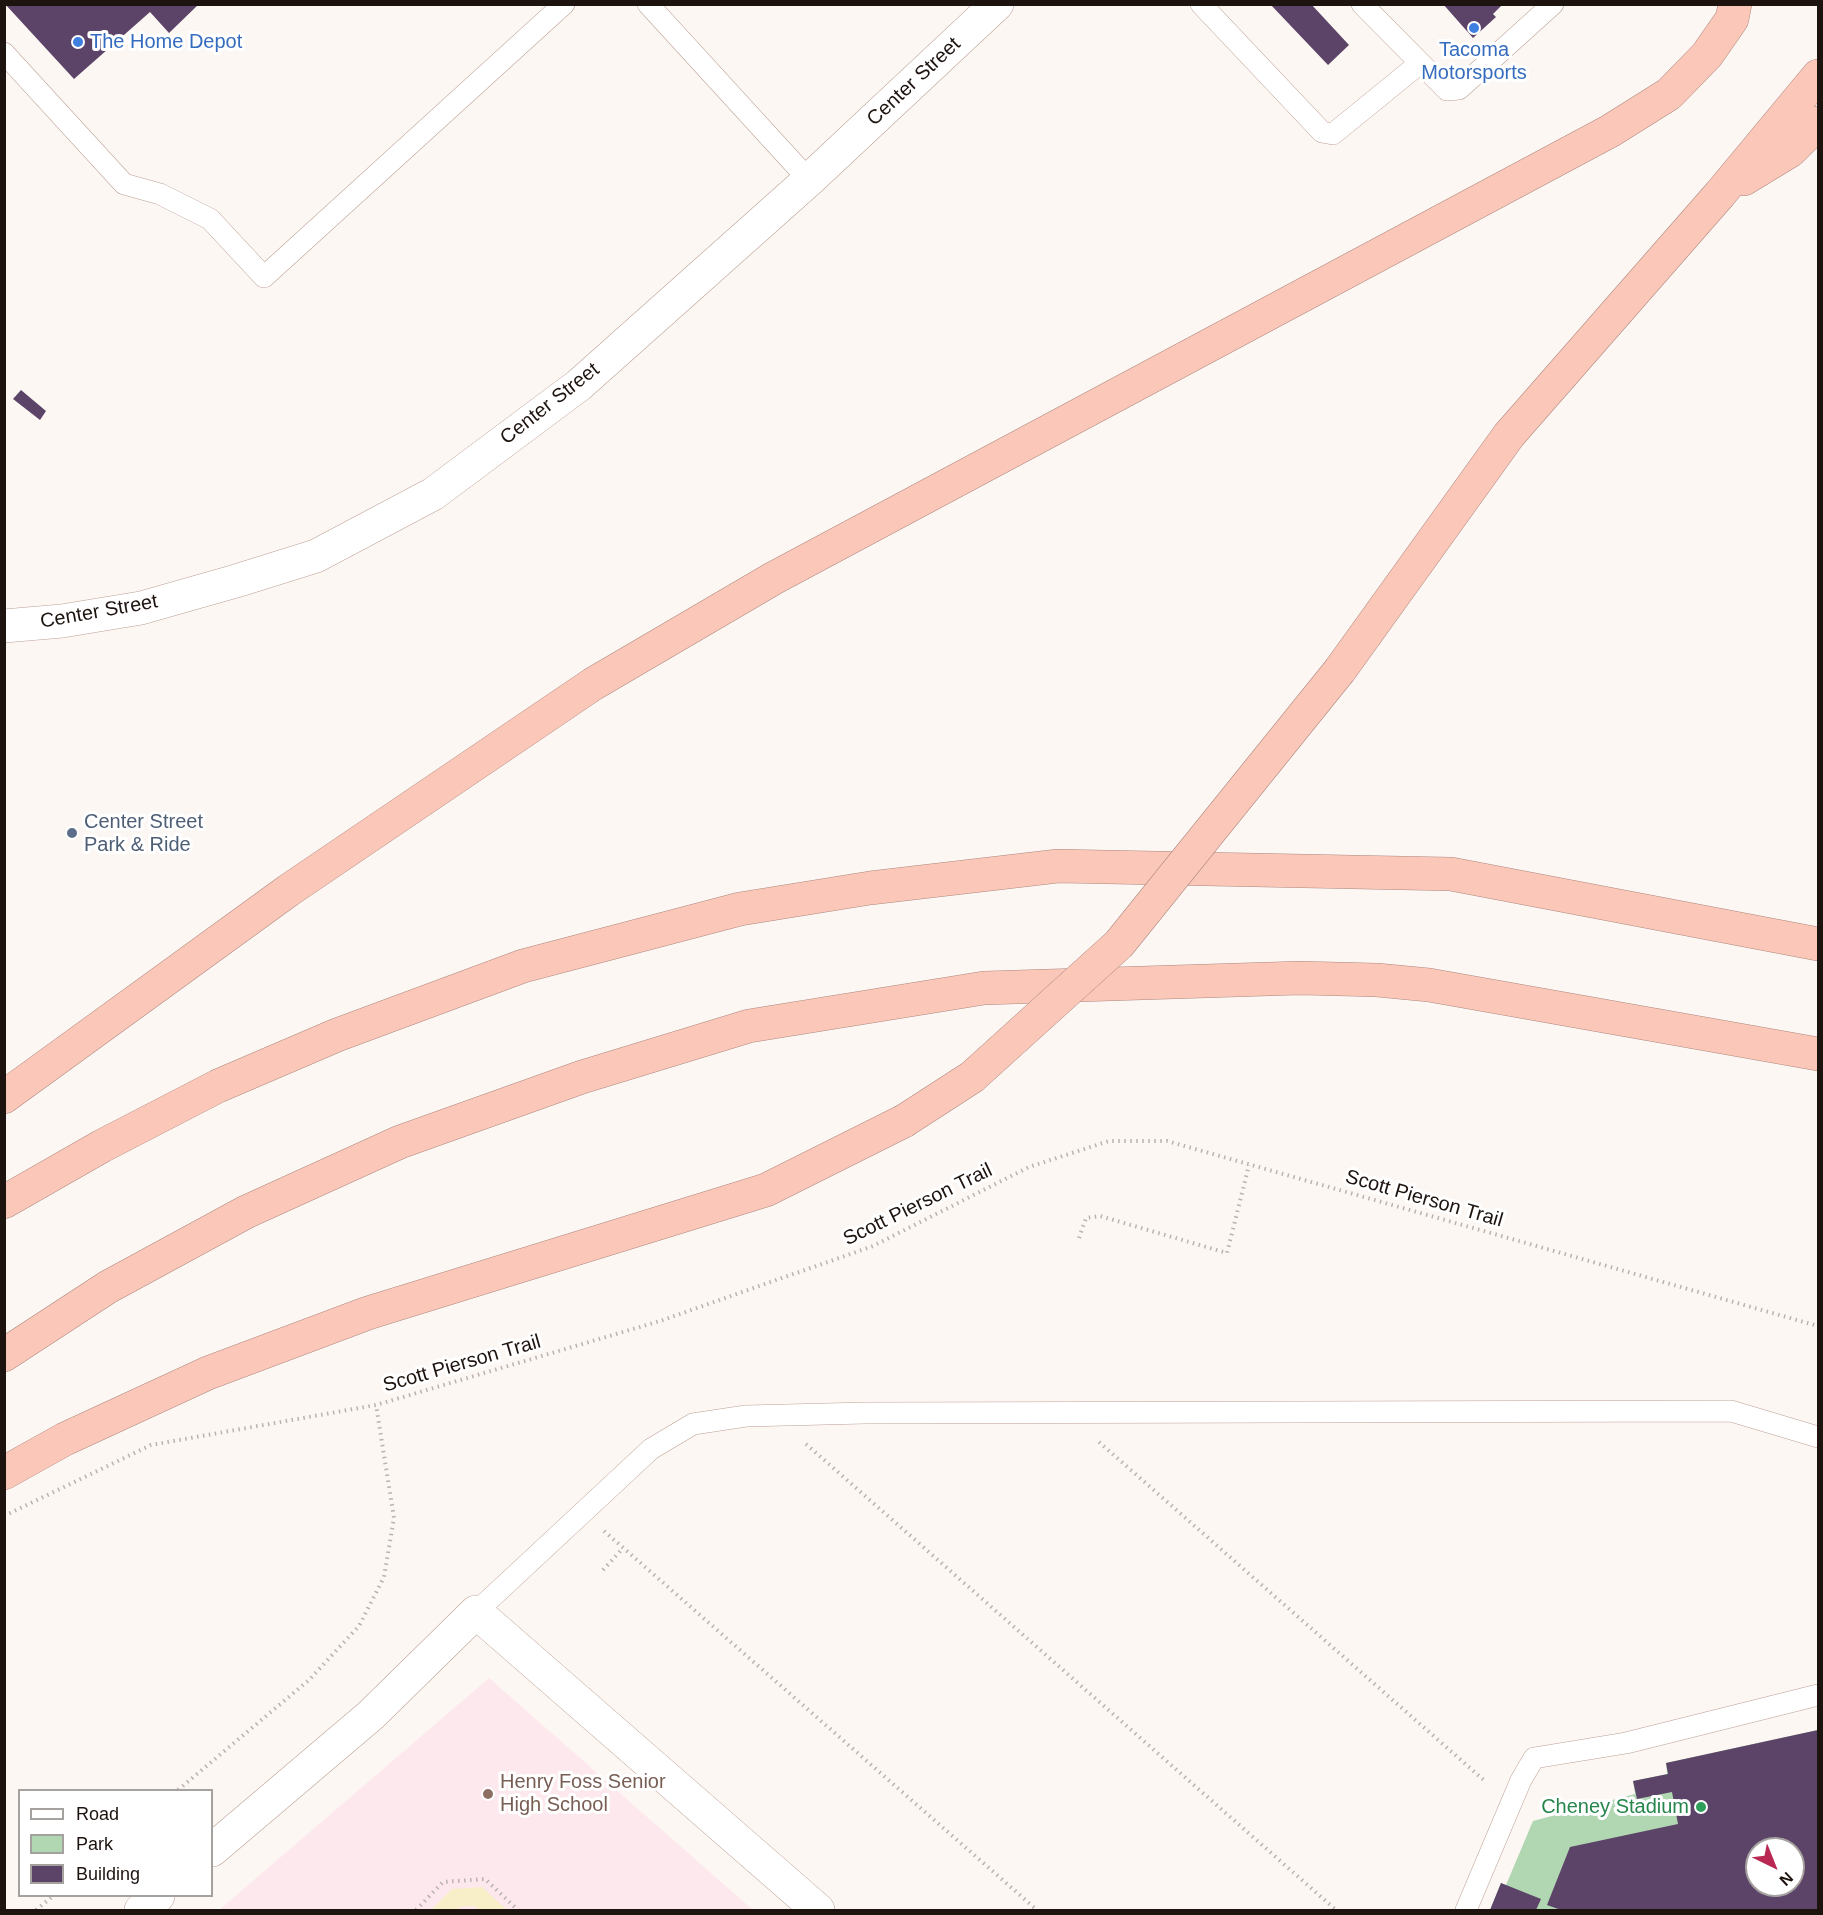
<!DOCTYPE html>
<html>
<head>
<meta charset="utf-8">
<style>
	body { margin:0 }
	#map { position:relative; width:1823px; height:1915px; overflow:hidden; background:#fdf7f4; font-family:Helvetica,sans-serif }
	canvas { display:block }
	.frame { position:absolute; inset:0; border:6px solid #1d130f; pointer-events:none }
	.legend { position:absolute; left:18px; top:1789px; width:195px; height:108px; box-sizing:border-box; background:#fff; border:2px solid #a5a19f; margin:0; padding:8px 10px; list-style:none; font-size:18px; color:#1d130f }
	.legend li { display:flex; align-items:center; gap:12px; height:30px }
	.legend b { width:30px; border:2px solid #a5a19f }
	.north { position:absolute; left:1745px; top:1837px; width:60px; height:60px; box-sizing:border-box; background:#fff; border:2px solid #a5a19f; border-radius:50%; rotate:137deg; font-size:16px; font-weight:700; line-height:24px; text-align:center; color:#1d130f }
	.north::after { content:''; display:block; margin:auto; width:21px; height:27px; background:#b82853; clip-path:polygon(50% 0,100% 100%,50% 72%,0 100%) }
</style>
</head>
<body>
<div id="map">
<canvas width="1823" height="1915"></canvas>
<div class="frame"></div>
<ul class="legend">
<li><b style="height:8px;background:#fff"></b>Road</li>
<li><b style="height:16px;background:#b0d6b2"></b>Park</li>
<li><b style="height:16px;background:#5c4368"></b>Building</li>
</ul>
<div class="north">N</div>
</div>
<script>
const ctx = document.querySelector('canvas').getContext('2d');
ctx.lineJoin = 'round';
function paint(path, color) { ctx.fillStyle = color; ctx.fill(path, 'evenodd'); }
const shape = rows => new Path2D(rows.map(r => 'M' + r).join(''));
function trace(path, color, width, dash) { ctx.strokeStyle = color; ctx.lineWidth = width; ctx.lineCap = dash ? 'butt' : 'round'; ctx.setLineDash(dash || []); ctx.stroke(path); }
function write(font, color, halo, rows, align = 'center') {
  ctx.font = font + ' Helvetica,sans-serif'; ctx.lineWidth = 6; ctx.setLineDash([]); ctx.textBaseline = 'middle'; ctx.strokeStyle = halo; ctx.fillStyle = color; for (const [text, x, y, turn = 0] of rows) {
    ctx.save(); ctx.translate(x, y); ctx.rotate((+turn || 0) * Math.PI / 180); ctx.textAlign = isNaN(turn) ? turn : align; if (halo) ctx.strokeText(text, 0, 0); ctx.fillText(text, 0, 0); ctx.restore();
  }
}
paint(shape([
	[489,1678,753,1910,219,1910]
]), '#fde8ed');
paint(shape([
	[1818,1730,1818,1910,1490,1910,1501,1883,1506,1885,1533,1821,1635,1794,1633,1781,1667,1774,1666,1763],
	[1757,1849,1793,1849,1793,1885,1757,1885]
]), '#b0d6b2');
paint(shape([
	[482,1887,507,1910,479,1910,474,1906,460,1907,457,1910,431,1910,452,1889]
]), '#f8efc9');
paint(shape([
	[5,4,199,4,169,33,150,12,74,79],
	[1270,4,1311,4,1349,45,1328,65],
	[1443,4,1503,4,1493,14,1496,17,1473,38],
	[21,390,46,411,40,420,13,399],
	[1818,1730,1818,1910,1561,1910,1547,1905,1570,1847,1678,1824,1672,1792,1637,1799,1633,1781,1668,1774,1666,1763],
	[1757,1849,1793,1849,1793,1885,1757,1885],
	[1501,1883,1541,1899,1536,1910,1490,1910]
]), '#5c4368');
const lane = shape([
	[648,4,809,180],
	[1201,4,1322,132,1333,134,1419,64],
	[1362,4,1447,90,1459,89,1553,4],
	[4,53,124,184,160,194,210,219,264,277,564,4],
	[476,1612,651,1449,693,1424,746,1416,865,1413,1731,1411,1818,1437],
	[1466,1910,1521,1780,1534,1758,1626,1743,1818,1695]
]);
const street = shape([
	[212,1850,371,1715,476,1612,818,1910],
	[141,1910,158,1896]
]);
const secondary = shape([
	[4,626,62,621,141,608,236,581,316,556,433,494,579,385,809,180,997,4]
]);
const highway = shape([
	[1744,179,1790,151,1818,123],
	[1340,670,1509,435,1720,194,1818,76],
	[4,1097,289,890,593,684,774,578,1610,131,1669,94,1707,55,1732,19,1735,4],
	[4,1202,102,1146,218,1086,337,1035,523,966,740,909,870,888,1058,866,1451,874,1818,944],
	[4,1355,108,1287,246,1212,400,1142,582,1077,749,1026,984,988,1300,978,1377,980,1429,985,1818,1054],
	[4,1473,65,1439,208,1373,368,1313,766,1190,904,1121]
]);
trace(lane, '#bca094', 22);
trace(street, '#bca094', 34);
trace(secondary, '#bca094', 34);
trace(highway, '#ad887e', 34);
trace(shape([
	[1079,1238,1086,1218,1100,1216,1227,1253,1249,1165],
	[1099,1442,1486,1782],
	[806,1444,1336,1910],
	[4,1516,151,1445,376,1405,660,1321,873,1246,1029,1167,1109,1141,1167,1141,1818,1326],
	[604,1531,1037,1910],
	[603,1570,623,1548],
	[178,1790,309,1680,359,1626,384,1577,394,1518,376,1405],
	[36,1910,53,1896],
	[416,1910,443,1882,485,1879,518,1910]
]), '#bab2af', 4, [1.5, 4.5]);
trace(lane, '#fff', 21);
trace(street, '#fff', 33);
trace(secondary, '#fff', 33);
trace(highway, '#fac7b9', 33);
const highwayBridge = shape([
	[904,1121,972,1077,1119,944,1340,670]
]);
trace(highwayBridge, '#ad887e', 34, []);
trace(highwayBridge, '#fac7b9', 33);
for (const [x, y, r, color] of [
	[1474,28,6,"#3f7fe0"],
	[78,42,6,"#3f7fe0"],
	[72,833,6,"#5c6f8a"],
	[488,1794,6,"#8d6e63"],
	[1701,1807,6,"#2e9e5b"]
]) { const dot = new Path2D(); dot.arc(x, y, r, 0, 2 * Math.PI); ctx.fillStyle = color; ctx.fill(dot); trace(dot, '#fff', 2); }
write('20px', '#366cbe', '#fff', [
	["The Home Depot",90,42],
	["Tacoma",1474,50,"center"],
	["Motorsports",1474,73,"center"]
], 'left');
write('20px', '#1d130f', '#fff', [
	["Center Street",914,82,-43],
	["Center Street",550,404,-38],
	["Center Street",99,612,-10],
	["Scott Pierson Trail",1424,1199,16],
	["Scott Pierson Trail",918,1205,-26],
	["Scott Pierson Trail",462,1364,-16]
]);
write('20px', '#4e5e75', '#fff', [
	["Center Street",84,822],
	["Park & Ride",84,845]
], 'left');
write('20px', '#785e54', '#fff', [
	["Henry Foss Senior",500,1782],
	["High School",500,1805]
], 'left');
write('20px', '#27864d', '#fff', [
	["Cheney Stadium",1689,1807]
], 'right');
</script>
</body>
</html>
